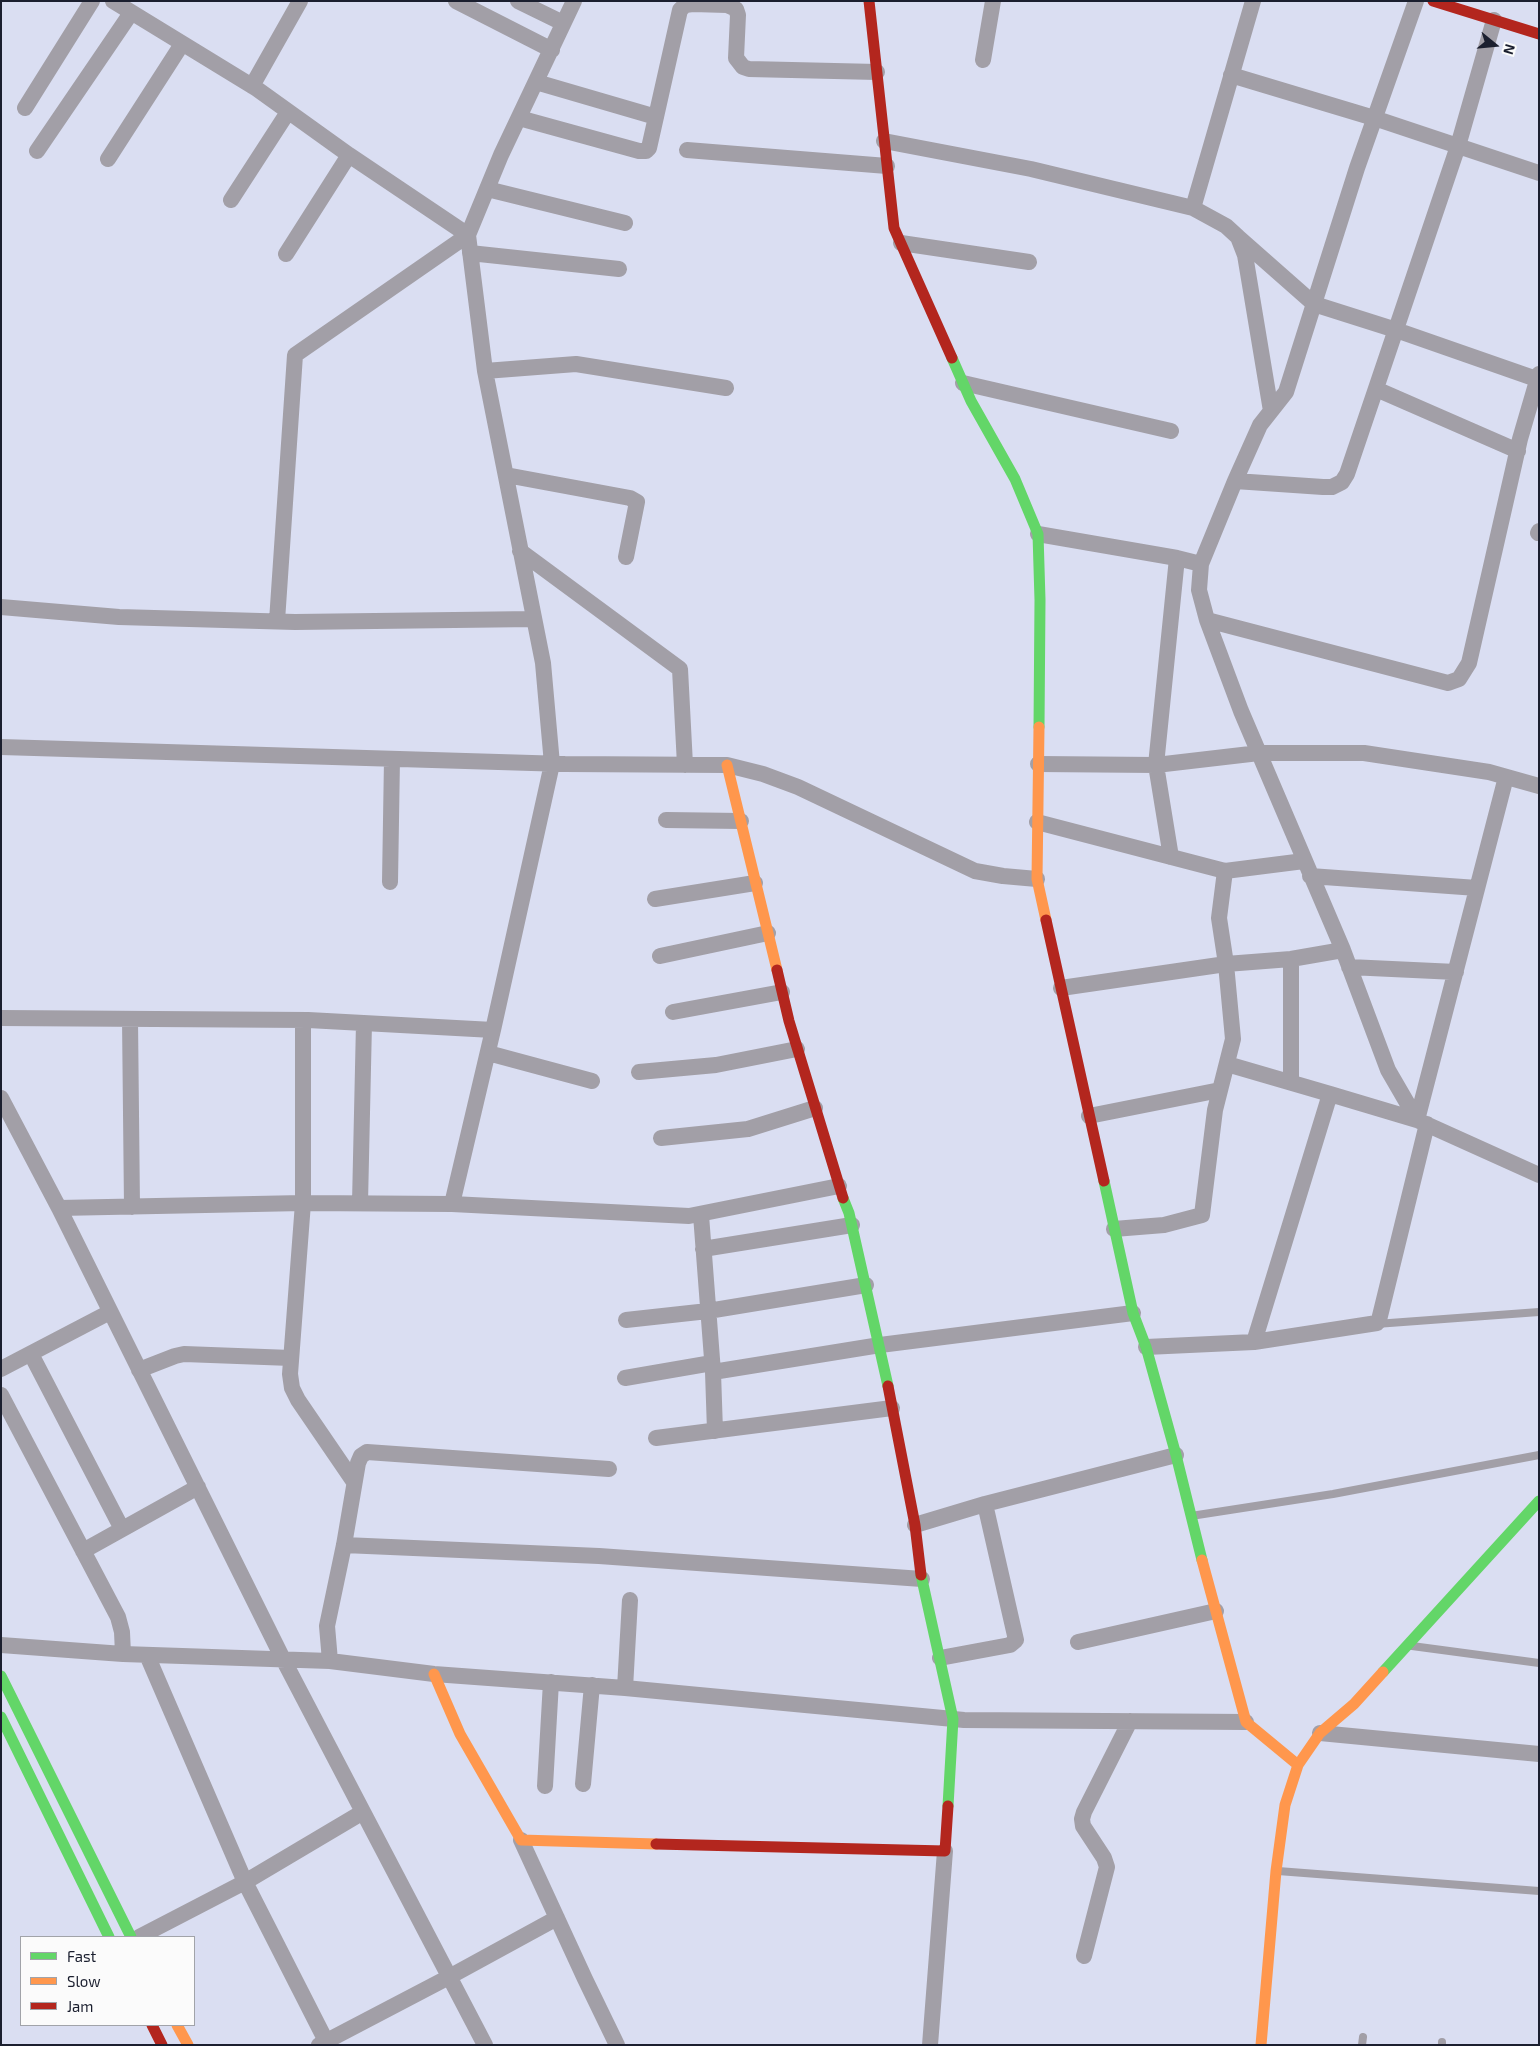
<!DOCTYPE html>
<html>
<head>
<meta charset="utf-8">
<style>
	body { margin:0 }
	#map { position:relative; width:1540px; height:2046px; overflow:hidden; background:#dadef2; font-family:"Exo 2",sans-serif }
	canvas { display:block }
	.frame { position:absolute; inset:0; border:2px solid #1b1f2f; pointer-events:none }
	.legend { position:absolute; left:20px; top:1936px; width:175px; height:90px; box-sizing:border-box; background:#fbfbfb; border:1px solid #a1a3a9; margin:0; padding:6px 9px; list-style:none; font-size:15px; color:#1b1f2f }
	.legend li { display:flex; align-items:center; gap:10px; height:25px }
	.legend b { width:25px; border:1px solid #a1a3a9 }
	.north { position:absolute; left:1470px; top:20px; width:50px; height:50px; -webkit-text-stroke:4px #fbfbfb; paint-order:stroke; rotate:107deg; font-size:14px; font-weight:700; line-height:20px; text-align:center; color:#1b1f2f }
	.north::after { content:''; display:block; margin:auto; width:18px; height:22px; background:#1b1f2f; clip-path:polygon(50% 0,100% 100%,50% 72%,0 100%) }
</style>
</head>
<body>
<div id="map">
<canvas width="1540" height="2046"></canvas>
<div class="frame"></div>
<ul class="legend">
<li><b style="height:6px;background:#63d668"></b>Fast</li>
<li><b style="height:6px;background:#ff974d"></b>Slow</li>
<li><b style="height:6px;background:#b3261e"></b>Jam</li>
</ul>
<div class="north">N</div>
</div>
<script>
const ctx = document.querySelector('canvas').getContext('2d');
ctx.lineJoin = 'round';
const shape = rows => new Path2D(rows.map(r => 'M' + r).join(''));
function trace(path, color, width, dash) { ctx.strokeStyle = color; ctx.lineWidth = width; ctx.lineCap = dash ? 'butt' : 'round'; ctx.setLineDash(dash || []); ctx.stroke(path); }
trace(shape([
	[1376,1324,1539,1312],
	[1191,1516,1333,1494,1539,1455],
	[1412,1646,1539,1663],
	[1278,1871,1539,1891],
	[1362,2045,1363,2037],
	[1442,2045,1442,2042]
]), '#a29fa7', 8);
trace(shape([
	[113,1,257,89,349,155,468,235,295,355,277,621],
	[456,1,552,50],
	[518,1,563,23],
	[1416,1,1357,168,1286,392,1260,425,1235,481,1201,564,1199,590,1207,620,1241,711,1343,950,1388,1070,1417,1120,1539,1175],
	[983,60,993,1],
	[1231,75,1374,118,1539,173],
	[536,82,656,117],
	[252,86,300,1],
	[25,108,92,1],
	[519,118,639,151,646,151,649,148,680,10,685,5,693,4,727,5,736,9,738,15,736,58,743,67,749,69,877,72],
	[884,141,1031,169,1193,208,1253,1],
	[687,150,887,166],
	[37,151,131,13],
	[108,159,182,44],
	[487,189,625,223],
	[231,200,288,112],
	[1193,208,1226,226,1238,237,1245,255,1271,411],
	[1238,237,1314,304,1396,330,1539,380],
	[901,243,1029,262],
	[470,253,619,269],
	[286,254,349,155],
	[485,371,576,364,726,388],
	[963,383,1171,431],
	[1376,389,1518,451],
	[506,475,630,498,637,502,626,557],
	[1235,481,1323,487,1332,487,1342,482,1347,474,1458,146,1494,20],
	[1538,533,1539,531],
	[1038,534,1177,558,1201,564],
	[520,551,680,669,685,765],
	[1,607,119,617,295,622,534,619],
	[1207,620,1448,683,1459,679,1469,663,1520,439,1539,374],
	[1,747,565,764,727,765,763,774,798,787,975,871,1003,876,1037,879],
	[1038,764,1156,765,1259,753,1364,753,1489,772,1539,786],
	[666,820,741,821],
	[1037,822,1225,871,1219,918,1226,964,1233,1039,1215,1110,1202,1215,1164,1225,1114,1229],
	[1171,857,1156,765,1177,558],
	[1225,871,1304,861],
	[1310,876,1477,888],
	[390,882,392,759],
	[655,899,755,883],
	[660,956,768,933],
	[1291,959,1291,1082],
	[1349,967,1456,972],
	[1061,988,1226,964,1291,959,1343,950],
	[673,1012,782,992],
	[1,1018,308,1020,493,1030,552,764,543,663,485,371,468,235,501,155,574,1],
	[130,1019,132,1207],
	[303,1020,303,1203,290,1374,292,1388,298,1400,354,1482],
	[488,1053,592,1081],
	[1227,1064,1330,1094],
	[639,1072,716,1065,797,1049],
	[1,1098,59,1208,283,1659,485,2045],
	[1089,1116,1220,1090],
	[661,1138,748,1129,815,1108],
	[360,1203,364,1023],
	[452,1204,493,1030],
	[59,1208,303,1203,452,1204,689,1216,839,1186],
	[701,1215,713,1372,715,1431],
	[703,1249,852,1225],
	[626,1320,708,1311,866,1285],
	[1254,1342,1377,1323,1379,1320,1427,1124],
	[1146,1347,1254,1342,1330,1094,1417,1120,1506,777],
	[31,1354,122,1529],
	[1,1369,110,1312],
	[139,1370,175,1356,184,1354,291,1358],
	[713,1372,880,1345,1133,1313],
	[625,1378,712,1363],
	[1,1395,118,1617,122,1632,123,1654],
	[656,1438,892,1408],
	[915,1525,985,1504,1176,1455],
	[344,1545,599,1556,922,1579],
	[83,1551,198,1487],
	[1078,1642,1216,1611],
	[1,1645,123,1654,330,1661,434,1674,625,1688,964,1720,1246,1722],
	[147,1655,245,1882,326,2041],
	[940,1658,1010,1645,1016,1640,985,1504],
	[330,1661,327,1626,344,1545,358,1463,361,1456,367,1452,609,1469],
	[625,1688,630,1600],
	[1320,1733,1539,1754],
	[583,1784,592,1685],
	[545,1786,551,1682],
	[521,1840,585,1979,617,2045],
	[139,1937,245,1882,363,1812],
	[1084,1956,1107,1867,1104,1858,1083,1826,1082,1819,1084,1812,1130,1721],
	[319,2045,449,1977,557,1918],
	[930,2045,945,1851]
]), '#a29fa7', 16);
trace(shape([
	[952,358,971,401,1015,479,1038,534,1040,600,1039,727],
	[1104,1181,1133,1313,1146,1347,1176,1455,1202,1560],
	[843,1198,849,1213,888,1386],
	[921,1575,953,1719,948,1806],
	[1383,1672,1539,1501],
	[1,1676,131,1937],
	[1,1717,109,1937]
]), '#63d668', 11);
trace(shape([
	[1039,727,1037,879,1046,920],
	[727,765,777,970],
	[1202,1560,1246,1722,1298,1765],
	[434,1674,460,1734,521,1840,656,1844],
	[177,2025,188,2045],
	[1261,2045,1276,1871,1285,1805,1298,1765,1320,1733,1354,1704,1383,1672]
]), '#ff974d', 11);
trace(shape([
	[869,1,894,228,952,358],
	[1433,1,1539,34],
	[1046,920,1104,1181],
	[777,970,789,1021,843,1198],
	[888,1386,915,1525,921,1575],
	[656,1844,945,1851,948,1806],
	[152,2025,162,2045]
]), '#b3261e', 11);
</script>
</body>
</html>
